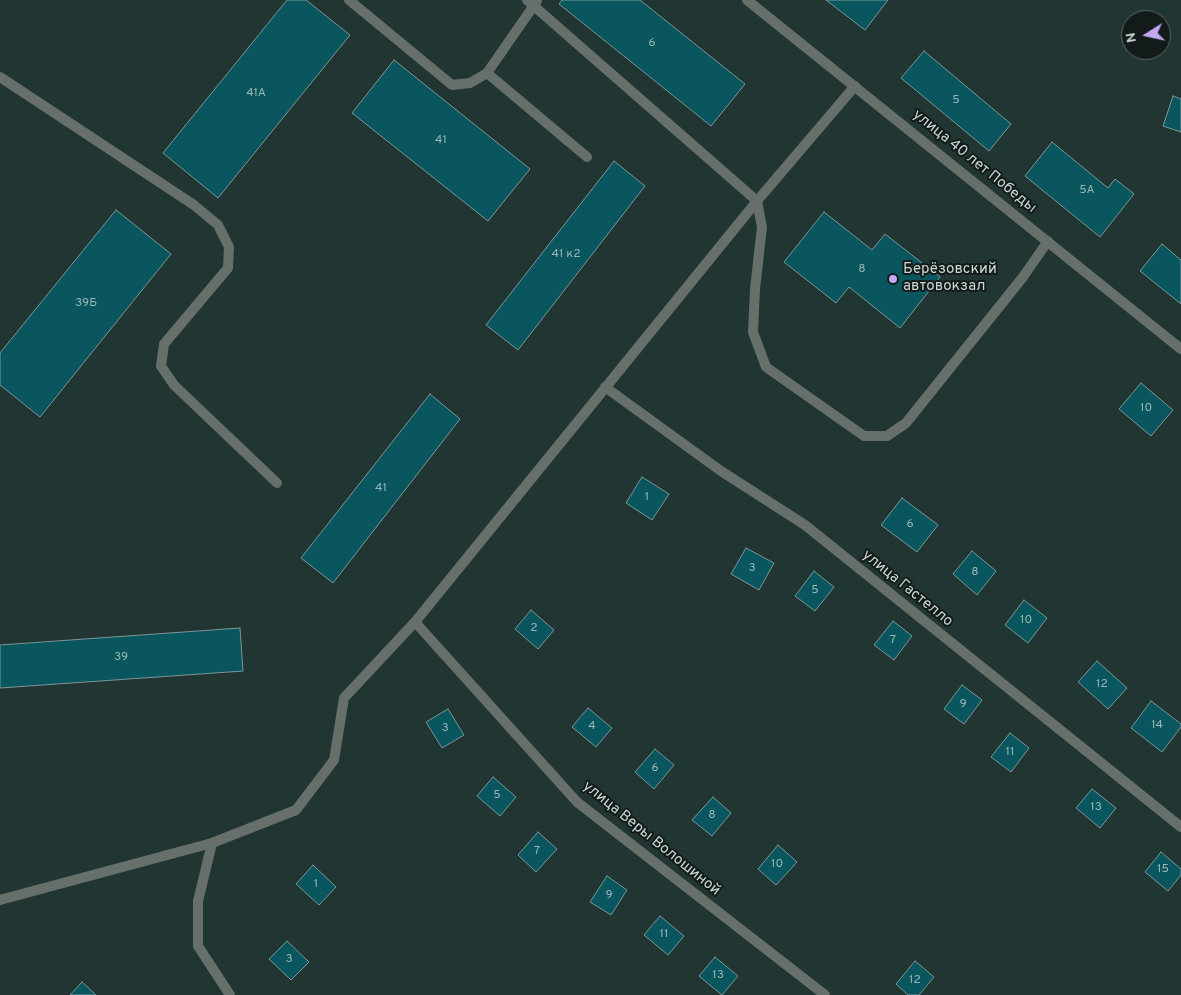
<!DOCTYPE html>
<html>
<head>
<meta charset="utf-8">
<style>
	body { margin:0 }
	#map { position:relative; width:1181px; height:995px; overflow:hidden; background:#213632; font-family:Overpass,sans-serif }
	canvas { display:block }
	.north { position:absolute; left:1121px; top:10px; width:50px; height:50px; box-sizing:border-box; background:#121b19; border:1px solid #5b6563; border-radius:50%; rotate:260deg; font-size:14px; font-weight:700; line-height:20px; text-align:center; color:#c9d5d3 }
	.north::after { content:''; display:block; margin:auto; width:18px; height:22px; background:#c2a7f2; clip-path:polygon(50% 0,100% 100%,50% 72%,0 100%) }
</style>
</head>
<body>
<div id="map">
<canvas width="1181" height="995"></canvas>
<div class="north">N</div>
</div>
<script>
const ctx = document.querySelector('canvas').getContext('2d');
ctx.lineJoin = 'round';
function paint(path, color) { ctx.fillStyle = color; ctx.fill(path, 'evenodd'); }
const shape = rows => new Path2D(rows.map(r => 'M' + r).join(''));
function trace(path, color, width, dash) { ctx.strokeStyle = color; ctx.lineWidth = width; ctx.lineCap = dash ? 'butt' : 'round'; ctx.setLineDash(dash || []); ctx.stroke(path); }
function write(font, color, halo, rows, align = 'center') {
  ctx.font = font + ' Overpass,sans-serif'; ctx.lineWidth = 4; ctx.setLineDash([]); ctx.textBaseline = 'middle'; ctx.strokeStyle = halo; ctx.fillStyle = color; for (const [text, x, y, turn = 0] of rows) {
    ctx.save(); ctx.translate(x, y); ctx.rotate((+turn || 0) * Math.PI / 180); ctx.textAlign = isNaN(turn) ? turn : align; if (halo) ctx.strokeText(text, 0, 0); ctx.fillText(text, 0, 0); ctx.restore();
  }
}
const building = shape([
	[287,0,306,0,350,35,218,198,163,153,287,0],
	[562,0,640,0,745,84,711,126,559,4,562,0],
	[826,0,888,0,865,30,826,0],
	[924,51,1011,124,989,151,901,78,924,51],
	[394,60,530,169,488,221,352,113,394,60],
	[1173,96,1181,99,1181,132,1163,126,1173,96],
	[1052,142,1108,188,1115,179,1134,194,1100,237,1025,176,1052,142],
	[614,161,645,186,518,350,486,325,614,161],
	[116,210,171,254,40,417,0,385,0,353,116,210],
	[824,212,872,250,885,234,940,277,900,328,849,287,836,303,784,262,824,212],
	[1162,244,1181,260,1181,304,1140,271,1162,244],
	[1141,383,1173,410,1151,436,1119,409,1141,383],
	[430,394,460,419,333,583,301,558,430,394],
	[642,477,669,494,652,520,626,503,642,477],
	[902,498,938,525,917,552,881,525,902,498],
	[746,548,774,563,759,590,731,574,746,548],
	[972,551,996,571,977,595,953,574,972,551],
	[814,571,834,587,815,611,795,596,814,571],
	[1024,600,1047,618,1028,643,1005,625,1024,600],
	[531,610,554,630,538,649,515,629,531,610],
	[893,621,912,636,894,660,874,645,893,621],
	[240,628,243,671,0,688,0,645,240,628],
	[1097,661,1127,688,1108,709,1078,682,1097,661],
	[962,685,982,700,964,724,944,709,962,685],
	[1151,701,1181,724,1181,727,1162,752,1131,728,1151,701],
	[588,708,612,728,596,747,572,727,588,708],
	[448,709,464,735,442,748,426,722,448,709],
	[1010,733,1029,748,1011,772,991,757,1010,733],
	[655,749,674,765,654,789,635,772,655,749],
	[493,777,516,797,500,816,477,796,493,777],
	[1092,789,1116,808,1100,828,1076,808,1092,789],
	[713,797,731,813,712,836,692,820,713,797],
	[538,832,557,849,536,872,518,855,538,832],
	[778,845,797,862,776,885,758,869,778,845],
	[1161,852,1181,869,1181,875,1168,891,1145,872,1161,852],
	[313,865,336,887,319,905,296,884,313,865],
	[607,876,627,890,611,915,590,902,607,876],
	[660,916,684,936,668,955,644,935,660,916],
	[287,941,309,962,291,980,269,959,287,941],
	[715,957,738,976,722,995,699,976,715,957],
	[915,961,934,977,919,995,908,995,896,984,915,961],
	[82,982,96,995,70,995,82,982]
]);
paint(building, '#09565e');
trace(building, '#7d9598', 1);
trace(shape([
	[349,0,452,85,470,83,487,73,537,1],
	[527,0,757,201,762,227,755,289,753,332,766,367,864,436,887,436,906,423,1023,277,1048,241],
	[487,73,587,157],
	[0,77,194,205,218,225,229,247,228,268,164,344,161,366,174,385,277,483],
	[0,900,212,843]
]), '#676f6a', 10);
trace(shape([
	[747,0,1181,349],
	[605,387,721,471,805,525,1181,827],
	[415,622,577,802,825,995],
	[230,995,198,946,198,901,212,843,296,810,334,760,344,698,415,622,757,201,855,86]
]), '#676f6a', 10);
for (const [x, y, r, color] of [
	[893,279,5,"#c2a7f2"]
]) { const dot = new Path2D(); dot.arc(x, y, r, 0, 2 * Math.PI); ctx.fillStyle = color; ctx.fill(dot); trace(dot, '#121b19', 2); }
write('12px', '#99b5b6', null, [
	["6",652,44],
	["41А",256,94],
	["5",956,101],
	["41",441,141],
	["5А",1087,191],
	["41 к2",566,255],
	["8",862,270],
	["39Б",86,304],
	["10",1146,409],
	["41",381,489],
	["1",647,498],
	["6",910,525],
	["3",752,569],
	["8",975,573],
	["5",815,591],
	["10",1026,621],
	["2",534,629],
	["7",893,641],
	["39",121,658],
	["12",1102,685],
	["9",963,705],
	["14",1157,726],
	["4",592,727],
	["3",445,729],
	["11",1010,753],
	["6",655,769],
	["5",497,796],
	["13",1096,808],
	["8",712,816],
	["7",537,852],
	["10",777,865],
	["15",1163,870],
	["1",316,885],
	["9",609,896],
	["11",664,935],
	["3",289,960],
	["13",718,976],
	["12",915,981]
]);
write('15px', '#c9d5d3', '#121b19', [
	["улица 40 лет Победы",974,162,39],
	["улица Гастелло",907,589,39],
	["улица Веры Волошиной",651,839,39]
]);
write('15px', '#c9d5d3', '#121b19', [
	["Берёзовский",903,270],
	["автовокзал",903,287]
], 'left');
</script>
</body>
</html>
